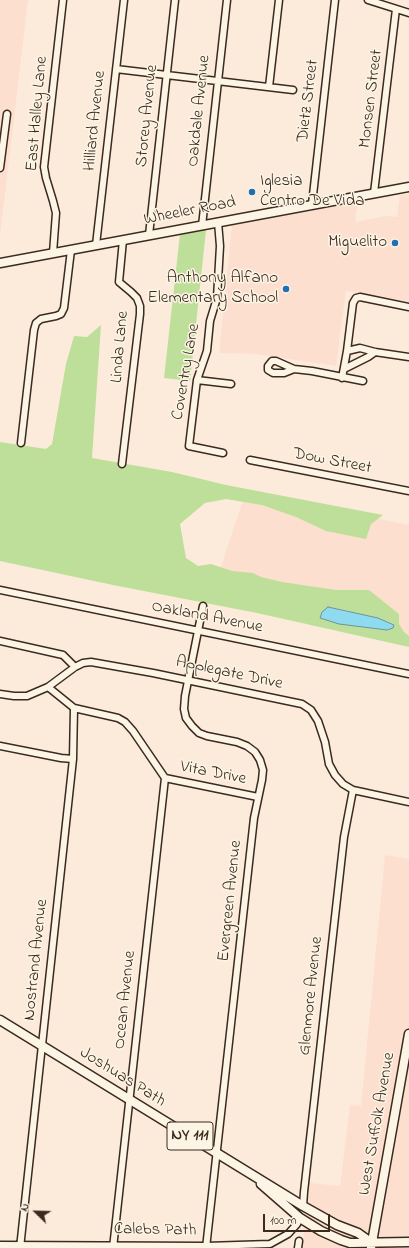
<!DOCTYPE html>
<html>
<head>
<meta charset="utf-8">
<style>
	body { margin:0 }
	#map { position:relative; width:409px; height:1248px; overflow:hidden; background:#fcebdb; font-family:"Indie Flower",sans-serif }
	canvas { display:block }
	.north { position:absolute; left:16px; top:1192px; width:40px; height:40px; -webkit-text-stroke:3px #fcf5e5; paint-order:stroke; rotate:293deg; font-size:11px; font-weight:700; line-height:16px; text-align:center; color:#3b2a1e }
	.north::after { content:''; display:block; margin:auto; width:14px; height:18px; background:#3b2a1e; clip-path:polygon(50% 0,100% 100%,50% 72%,0 100%) }
	.scale { position:absolute; left:263px; top:1214px; width:67px; height:18px; box-sizing:border-box; border:2px solid #3b2a1e; border-top:0; padding-left:5px; font-size:12px; line-height:14px; white-space:nowrap; color:#3b2a1e; -webkit-text-stroke:3px #fcf5e5; paint-order:stroke }
</style>
</head>
<body>
<div id="map">
<canvas width="409" height="1248"></canvas>
<div class="north">N</div>
<div class="scale">100 m</div>
</div>
<script>
const ctx = document.querySelector('canvas').getContext('2d');
ctx.lineJoin = 'round';
function paint(path, color) { ctx.fillStyle = color; ctx.fill(path, 'evenodd'); }
const shape = rows => new Path2D(rows.map(r => 'M' + r).join(''));
function trace(path, color, width, dash) { ctx.strokeStyle = color; ctx.lineWidth = width; ctx.lineCap = dash ? 'butt' : 'round'; ctx.setLineDash(dash || []); ctx.stroke(path); }
function write(font, color, halo, rows, align = 'center') {
  ctx.font = font + ' "Indie Flower",sans-serif'; ctx.lineWidth = 3; ctx.setLineDash([]); ctx.textBaseline = 'middle'; ctx.strokeStyle = halo; ctx.fillStyle = color; for (const [text, x, y, turn = 0] of rows) {
    ctx.save(); ctx.translate(x, y); ctx.rotate((+turn || 0) * Math.PI / 180); ctx.textAlign = isNaN(turn) ? turn : align; if (halo) ctx.strokeText(text, 0, 0); ctx.fillText(text, 0, 0); ctx.restore();
  }
}
paint(shape([
	[0,0,28,0,0,236],
	[409,194,409,302,346,291,336,366,256,354,219,353,232,225,358,202,355,222,386,216,397,217,400,195],
	[246,492,409,525,409,646,218,575],
	[385,855,409,859,409,1248,302,1248,310,1183,340,1186,350,1105,361,1106]
]), '#fcdfcf');
paint(shape([
	[206,230,190,381,164,378,180,234],
	[101,325,92,458,172,472,226,485,383,515,371,524,366,539,326,531,296,517,262,505,226,499,205,503,180,524,186,558,198,566,211,564,232,571,253,573,261,577,282,582,336,590,369,590,399,614,399,624,404,632,409,636,409,647,257,613,113,585,0,561,0,442,46,449,52,444,66,364,74,336,87,337],
	[328,607,349,611,355,614,394,624,393,627,387,630]
]), '#bedf99');
const water = shape([
	[328,607,378,618,394,625,393,628,387,630,339,624,320,618,322,612,328,607]
]);
paint(water, '#8edaee');
trace(water, '#6d949b', 1);
const minor = shape([
	[368,0,409,13],
	[116,69,293,90],
	[269,87,279,0],
	[0,168,7,114],
	[374,193,396,9],
	[312,204,335,0],
	[218,222,220,246,217,298,210,321,207,351,197,380,189,446,223,453],
	[202,226,227,0],
	[149,235,175,0],
	[96,245,124,0],
	[53,253,56,213,53,201,46,178,44,167,63,0],
	[347,351,360,348,375,352,409,357],
	[294,369,284,373,273,373,268,370,268,366,272,361,276,361,294,369,312,371,363,381],
	[344,369,368,357,375,352],
	[342,378,347,351,353,303,356,298,360,297,409,307],
	[197,380,231,384],
	[21,443,34,330,36,323,41,319,56,316,61,314,64,308,71,250],
	[250,460,409,491],
	[122,464,140,314,140,306,137,298,131,292,119,282,123,240],
	[0,590,409,674],
	[203,606,185,696,184,709,186,718,192,726,199,733,207,736,237,742,247,746,255,752,260,760,263,770,262,780,254,818,206,1248],
	[0,641,63,655,75,667],
	[0,694,14,696,27,696,48,687,75,667,83,663,91,662,153,673,302,704,311,710,318,721,325,742,329,764,335,775,343,784,353,790,409,802],
	[74,708,118,718,125,722,133,731,165,778,258,797],
	[0,746,61,758,73,759],
	[303,1206,304,1192,344,837,353,790],
	[0,1245,206,1246,270,1244,288,1234,297,1224,300,1218],
	[20,1248,73,759,74,708,48,687],
	[113,1248,165,778],
	[298,1248,299,1241]
]);
const major = shape([
	[0,263,409,187],
	[0,1020,303,1206,337,1225,358,1233,372,1243],
	[261,1184,300,1218,321,1231,341,1240,350,1243,409,1242],
	[371,1248,409,1034]
]);
trace(minor, '#3b2a1e', 9);
trace(major, '#3b2a1e', 11);
trace(minor, '#fcf5e5', 6);
trace(major, '#fcf5e5', 8);
for (const [x, y, r, color] of [
	[252,192,4,"#1f6fb2"],
	[395,243,4,"#1f6fb2"],
	[286,289,4,"#1f6fb2"]
]) { const dot = new Path2D(); dot.arc(x, y, r, 0, 2 * Math.PI); ctx.fillStyle = color; ctx.fill(dot); trace(dot, '#fcf5e5', 1.5); }
for (const [x, y, w] of [
	[190,1136,46]
]) { const box = new Path2D(); box.roundRect(x - w / 2, y - 14, w, 28, 3); ctx.fillStyle = '#fcf5e5'; ctx.fill(box); trace(box, '#3b2a1e', 1); }
write('bold 16px', '#3b2a1e', null, [
	["NY 111",190,1136]
]);
write('17px', '#3b2a1e', '#fcf5e5', [
	["Monsen Street",372,99,-83],
	["Dietz Street",309,101,-83],
	["Oakdale Avenue",200,111,-84],
	["East Halley Lane",38,114,-85],
	["Storey Avenue",148,116,-84],
	["Hilliard Avenue",96,121,-84],
	["Wheeler Road",190,212,-11],
	["Linda Lane",121,347,-85],
	["Coventry Lane",187,372,-80],
	["Dow Street",332,462,11],
	["Oakland Avenue",207,618,11],
	["Applegate Drive",229,674,12],
	["Vita Drive",213,774,11],
	["Evergreen Avenue",231,901,-84],
	["Nostrand Avenue",37,960,-84],
	["Glenmore Avenue",312,996,-84],
	["Ocean Avenue",126,1000,-84],
	["Joshuas Path",122,1078,32],
	["West Suffolk Avenue",378,1124,-80],
	["Calebs Path",155,1231,1]
]);
write('17px', '#3b2a1e', '#fcf5e5', [
	["Iglesia",260,182,"left"],
	["Centro De Vida",260,202,"left"],
	["Miguelito",387,243],
	["Anthony Alfano",278,279],
	["Elementary School",278,299]
], 'right');
</script>
</body>
</html>
